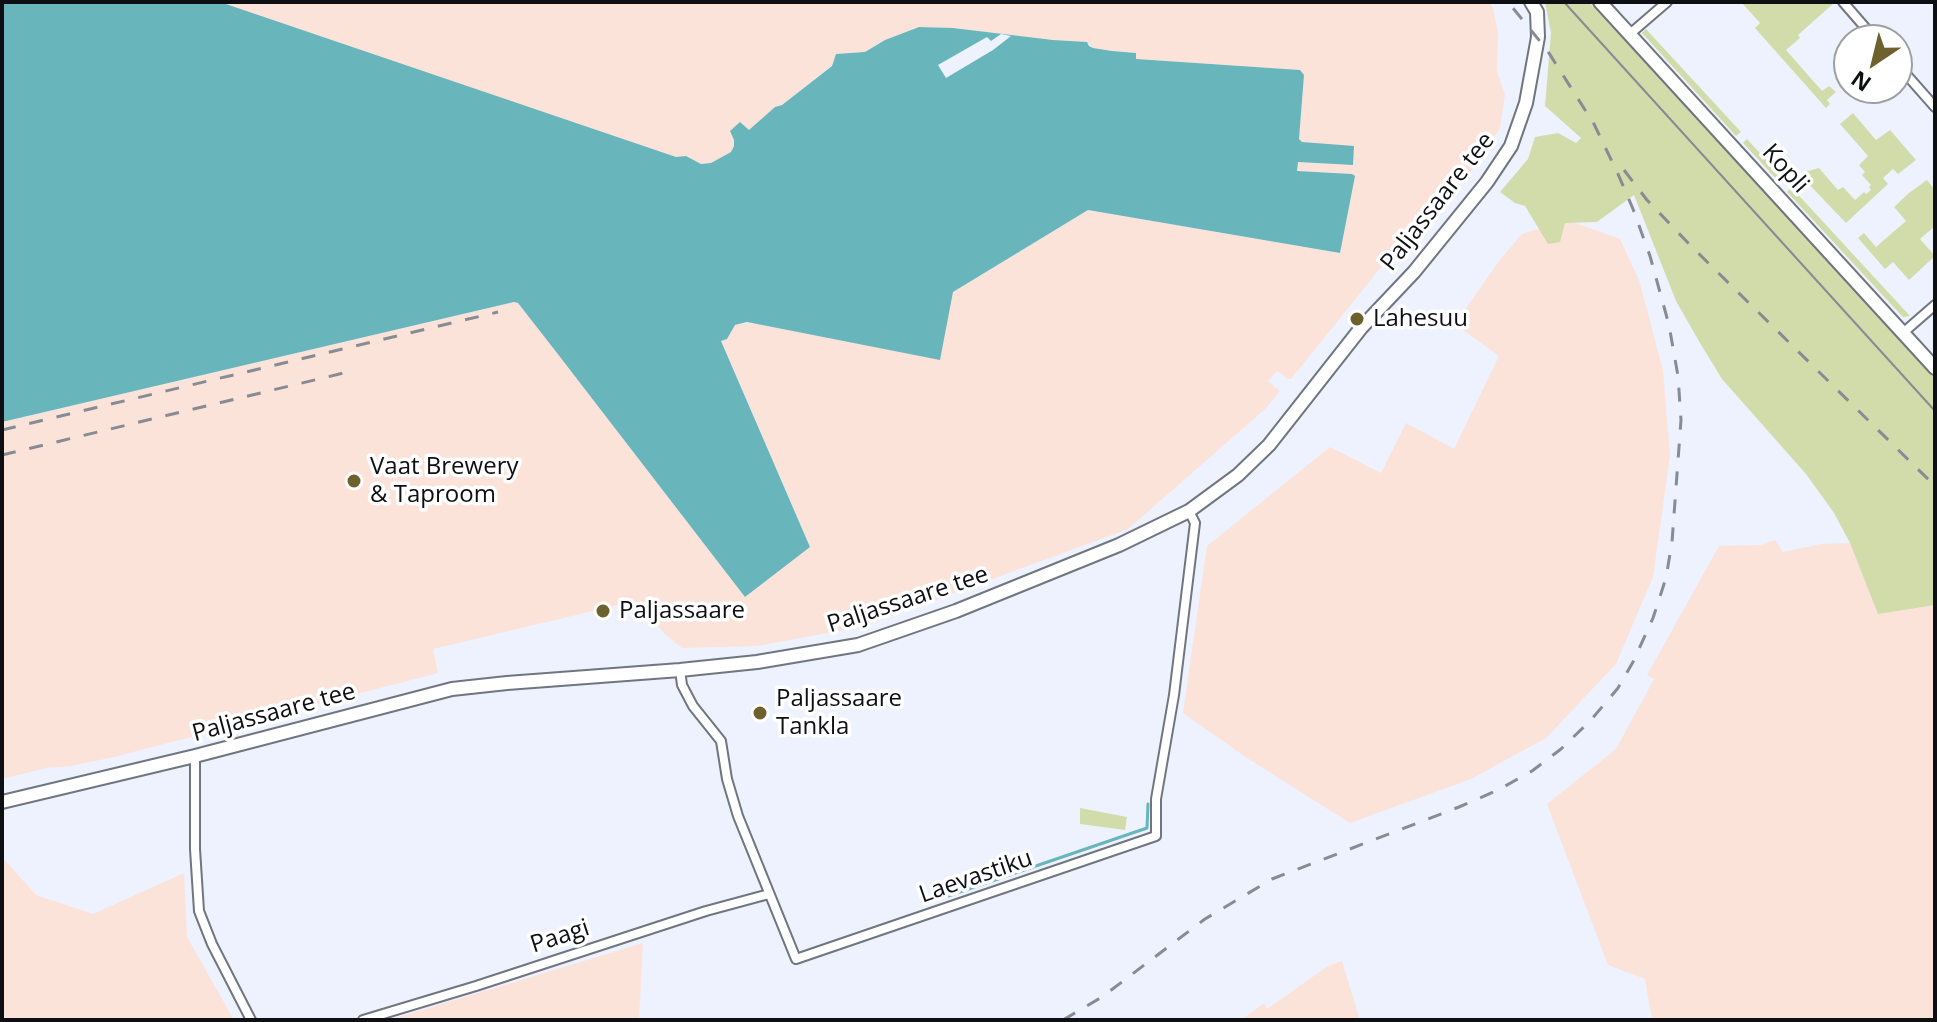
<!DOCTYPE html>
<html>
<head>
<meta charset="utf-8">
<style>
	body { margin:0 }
	#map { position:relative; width:1937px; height:1022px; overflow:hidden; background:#edf2fe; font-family:"Open Sans",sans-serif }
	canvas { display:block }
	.frame { position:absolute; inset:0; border:4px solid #0e0f13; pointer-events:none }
	.north { position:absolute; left:1833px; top:24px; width:80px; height:80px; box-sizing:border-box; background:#fff; border:2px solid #9f9fa1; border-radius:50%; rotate:215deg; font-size:22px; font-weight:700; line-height:32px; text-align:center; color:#0e0f13 }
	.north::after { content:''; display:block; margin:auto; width:28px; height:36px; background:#6d612e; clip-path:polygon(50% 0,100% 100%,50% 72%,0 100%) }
</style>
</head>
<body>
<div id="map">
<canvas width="1937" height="1022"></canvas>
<div class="frame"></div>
<div class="north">N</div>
</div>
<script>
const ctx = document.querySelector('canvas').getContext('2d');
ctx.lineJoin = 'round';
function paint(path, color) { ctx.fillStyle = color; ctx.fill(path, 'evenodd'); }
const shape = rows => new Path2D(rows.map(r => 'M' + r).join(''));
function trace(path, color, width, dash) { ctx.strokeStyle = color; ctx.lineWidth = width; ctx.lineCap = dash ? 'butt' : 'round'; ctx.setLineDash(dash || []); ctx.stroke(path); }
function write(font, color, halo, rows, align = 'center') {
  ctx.font = font + ' "Open Sans",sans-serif'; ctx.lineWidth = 7; ctx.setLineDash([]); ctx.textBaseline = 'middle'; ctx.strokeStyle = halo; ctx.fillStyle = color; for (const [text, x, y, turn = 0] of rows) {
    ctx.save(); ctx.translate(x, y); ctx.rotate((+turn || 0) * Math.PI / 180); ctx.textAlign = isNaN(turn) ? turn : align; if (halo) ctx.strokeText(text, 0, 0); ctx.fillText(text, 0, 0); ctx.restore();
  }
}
paint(shape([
	[220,2,1489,2,1493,8,1498,32,1497,72,1505,94,1500,128,1468,176,1428,209,1291,379,1288,379,1277,371,1268,381,1280,391,1265,409,1128,529,865,626,757,646,682,648,666,635,635,601,433,649,438,673,114,757,71,766,46,768,2,779,2,422,514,302,518,303,557,353,745,597,810,546,721,341,727,339,735,325,953,292,1088,210,1340,253,1352,174,1297,171,1297,162,1352,165,1353,147,1301,142,1299,139,1304,75,1299,70,1136,59,1136,53,1112,51,1093,48,1087,42,1053,40,953,28,919,27,885,40,865,52,836,54,832,65,782,105,775,107,749,131,734,140,734,146,731,152,711,163,701,164,686,156,676,158],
	[1567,220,1620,239,1639,280,1663,370,1670,456,1653,577,1616,664,1546,738,1471,779,1350,823,1247,758,1183,713,1207,546,1330,447,1381,473,1406,423,1454,449,1499,356,1455,324,1499,261,1522,234],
	[1775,540,1783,552,1821,544,1850,543,1878,613,1935,605,1935,1020,1652,1020,1645,979,1608,965,1547,804,1616,749,1654,679,1647,675,1719,546,1761,545],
	[2,857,36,895,93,914,184,873,187,937,234,1020,2,1020],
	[643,943,639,1020,389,1020],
	[1342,961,1360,1020,1241,1020,1264,1003,1267,1009,1328,966]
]), '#fbe3d9');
paint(shape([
	[1545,2,1589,2,1810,239,1935,378,1935,605,1878,614,1850,543,1834,513,1806,474,1722,379,1700,343,1676,301,1634,195,1597,222,1565,223,1560,242,1548,244,1525,206,1515,203,1500,192,1528,159,1535,137,1558,133,1576,143,1581,138,1545,106,1551,33],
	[1744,2,1834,3,1798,35,1800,38,1786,50,1822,91,1829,86,1836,92,1827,100,1830,104,1826,108,1755,28,1760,23,1742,3],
	[1646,29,1741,132,1736,136,1642,33],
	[1853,113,1876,140,1890,130,1916,160,1898,174,1893,169,1883,178,1888,184,1846,223,1801,176,1805,172,1819,168,1838,190,1843,187,1855,200,1864,192,1866,194,1871,190,1869,187,1871,185,1862,175,1865,172,1859,165,1868,156,1840,124],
	[1747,139,1785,180,1781,184,1743,143],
	[1927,180,1935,190,1935,226,1920,239,1935,256,1909,280,1893,262,1885,269,1858,238,1864,233,1876,247,1906,221,1894,207,1909,193],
	[1791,187,1910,316,1903,317,1901,315,1787,192],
	[1080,808,1127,817,1125,830,1080,824]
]), '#d2dcab');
paint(shape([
	[2,2,220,2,676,157,686,156,701,164,711,163,731,152,734,146,734,140,730,131,740,122,749,130,775,107,782,105,832,66,836,54,865,52,885,40,919,27,953,28,1053,40,1087,42,1089,46,1093,48,1112,51,1136,53,1136,59,1300,70,1304,75,1299,139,1302,142,1354,146,1353,165,1298,162,1297,171,1352,174,1355,176,1340,253,1088,210,953,292,940,360,747,322,735,325,727,339,721,341,810,547,745,597,557,353,518,303,514,302,2,422]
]), '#68b5bb');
paint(shape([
	[1001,34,1011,36,993,50,946,78,938,65,987,37,991,41]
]), '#edf2fe');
trace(shape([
	[948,896,1147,828,1148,804]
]), '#68b5bb', 3);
const street = shape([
	[1843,2,1876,40],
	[1631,33,1667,2],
	[1897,64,1935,107],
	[1904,332,1935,305],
	[680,670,682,685,693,706,721,741,727,779,738,816,796,959,1156,836,1156,799,1174,695,1195,523,1189,511],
	[195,756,195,849,199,911,212,944,251,1020],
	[363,1020,476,986,706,911,769,894]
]);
const secondary = shape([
	[1600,2,1935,368],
	[2,802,195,756,452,689,507,683,680,670,757,662,858,645,956,611,1119,545,1189,511,1238,475,1269,445,1361,328,1414,272,1487,182,1511,146,1526,103,1538,37,1537,12,1531,2]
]);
trace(street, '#71757f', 12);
trace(secondary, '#71757f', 16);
trace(street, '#fff', 8);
trace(secondary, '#fff', 12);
trace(shape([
	[1564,2,1935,411]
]), '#878b93', 2);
trace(shape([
	[1624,170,1647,200,1690,245,1935,486],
	[2,430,498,312],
	[2,455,352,371],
	[1063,1020,1102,997,1205,919,1272,879,1459,807,1498,790,1532,771,1561,749,1591,720,1618,688,1633,662,1653,618,1666,578,1672,542,1681,420,1678,376,1669,325,1650,256,1633,209,1618,174,1594,124,1547,50,1508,2]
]), '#878b93', 3, [14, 14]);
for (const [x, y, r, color] of [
	[1357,319,8,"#6d612e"],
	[354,481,8,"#6d612e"],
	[603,611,8,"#6d612e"],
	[760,713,8,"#6d612e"]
]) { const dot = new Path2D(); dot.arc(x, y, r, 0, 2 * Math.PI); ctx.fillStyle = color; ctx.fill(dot); trace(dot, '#fff', 3); }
write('24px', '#0e0f13', '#fff', [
	["Kopli",1785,169,48],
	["Paljassaare tee",1438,202,-52],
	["Paljassaare tee",908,600,-18],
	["Paljassaare tee",274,713,-15],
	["Laevastiku",976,877,-19],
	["Paagi",560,937,-18]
]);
write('24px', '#0e0f13', '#fff', [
	["Lahesuu",1373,319],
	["Vaat Brewery",370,467],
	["& Taproom",370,495],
	["Paljassaare",619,611],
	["Paljassaare",776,699],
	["Tankla",776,727]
], 'left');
</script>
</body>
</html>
